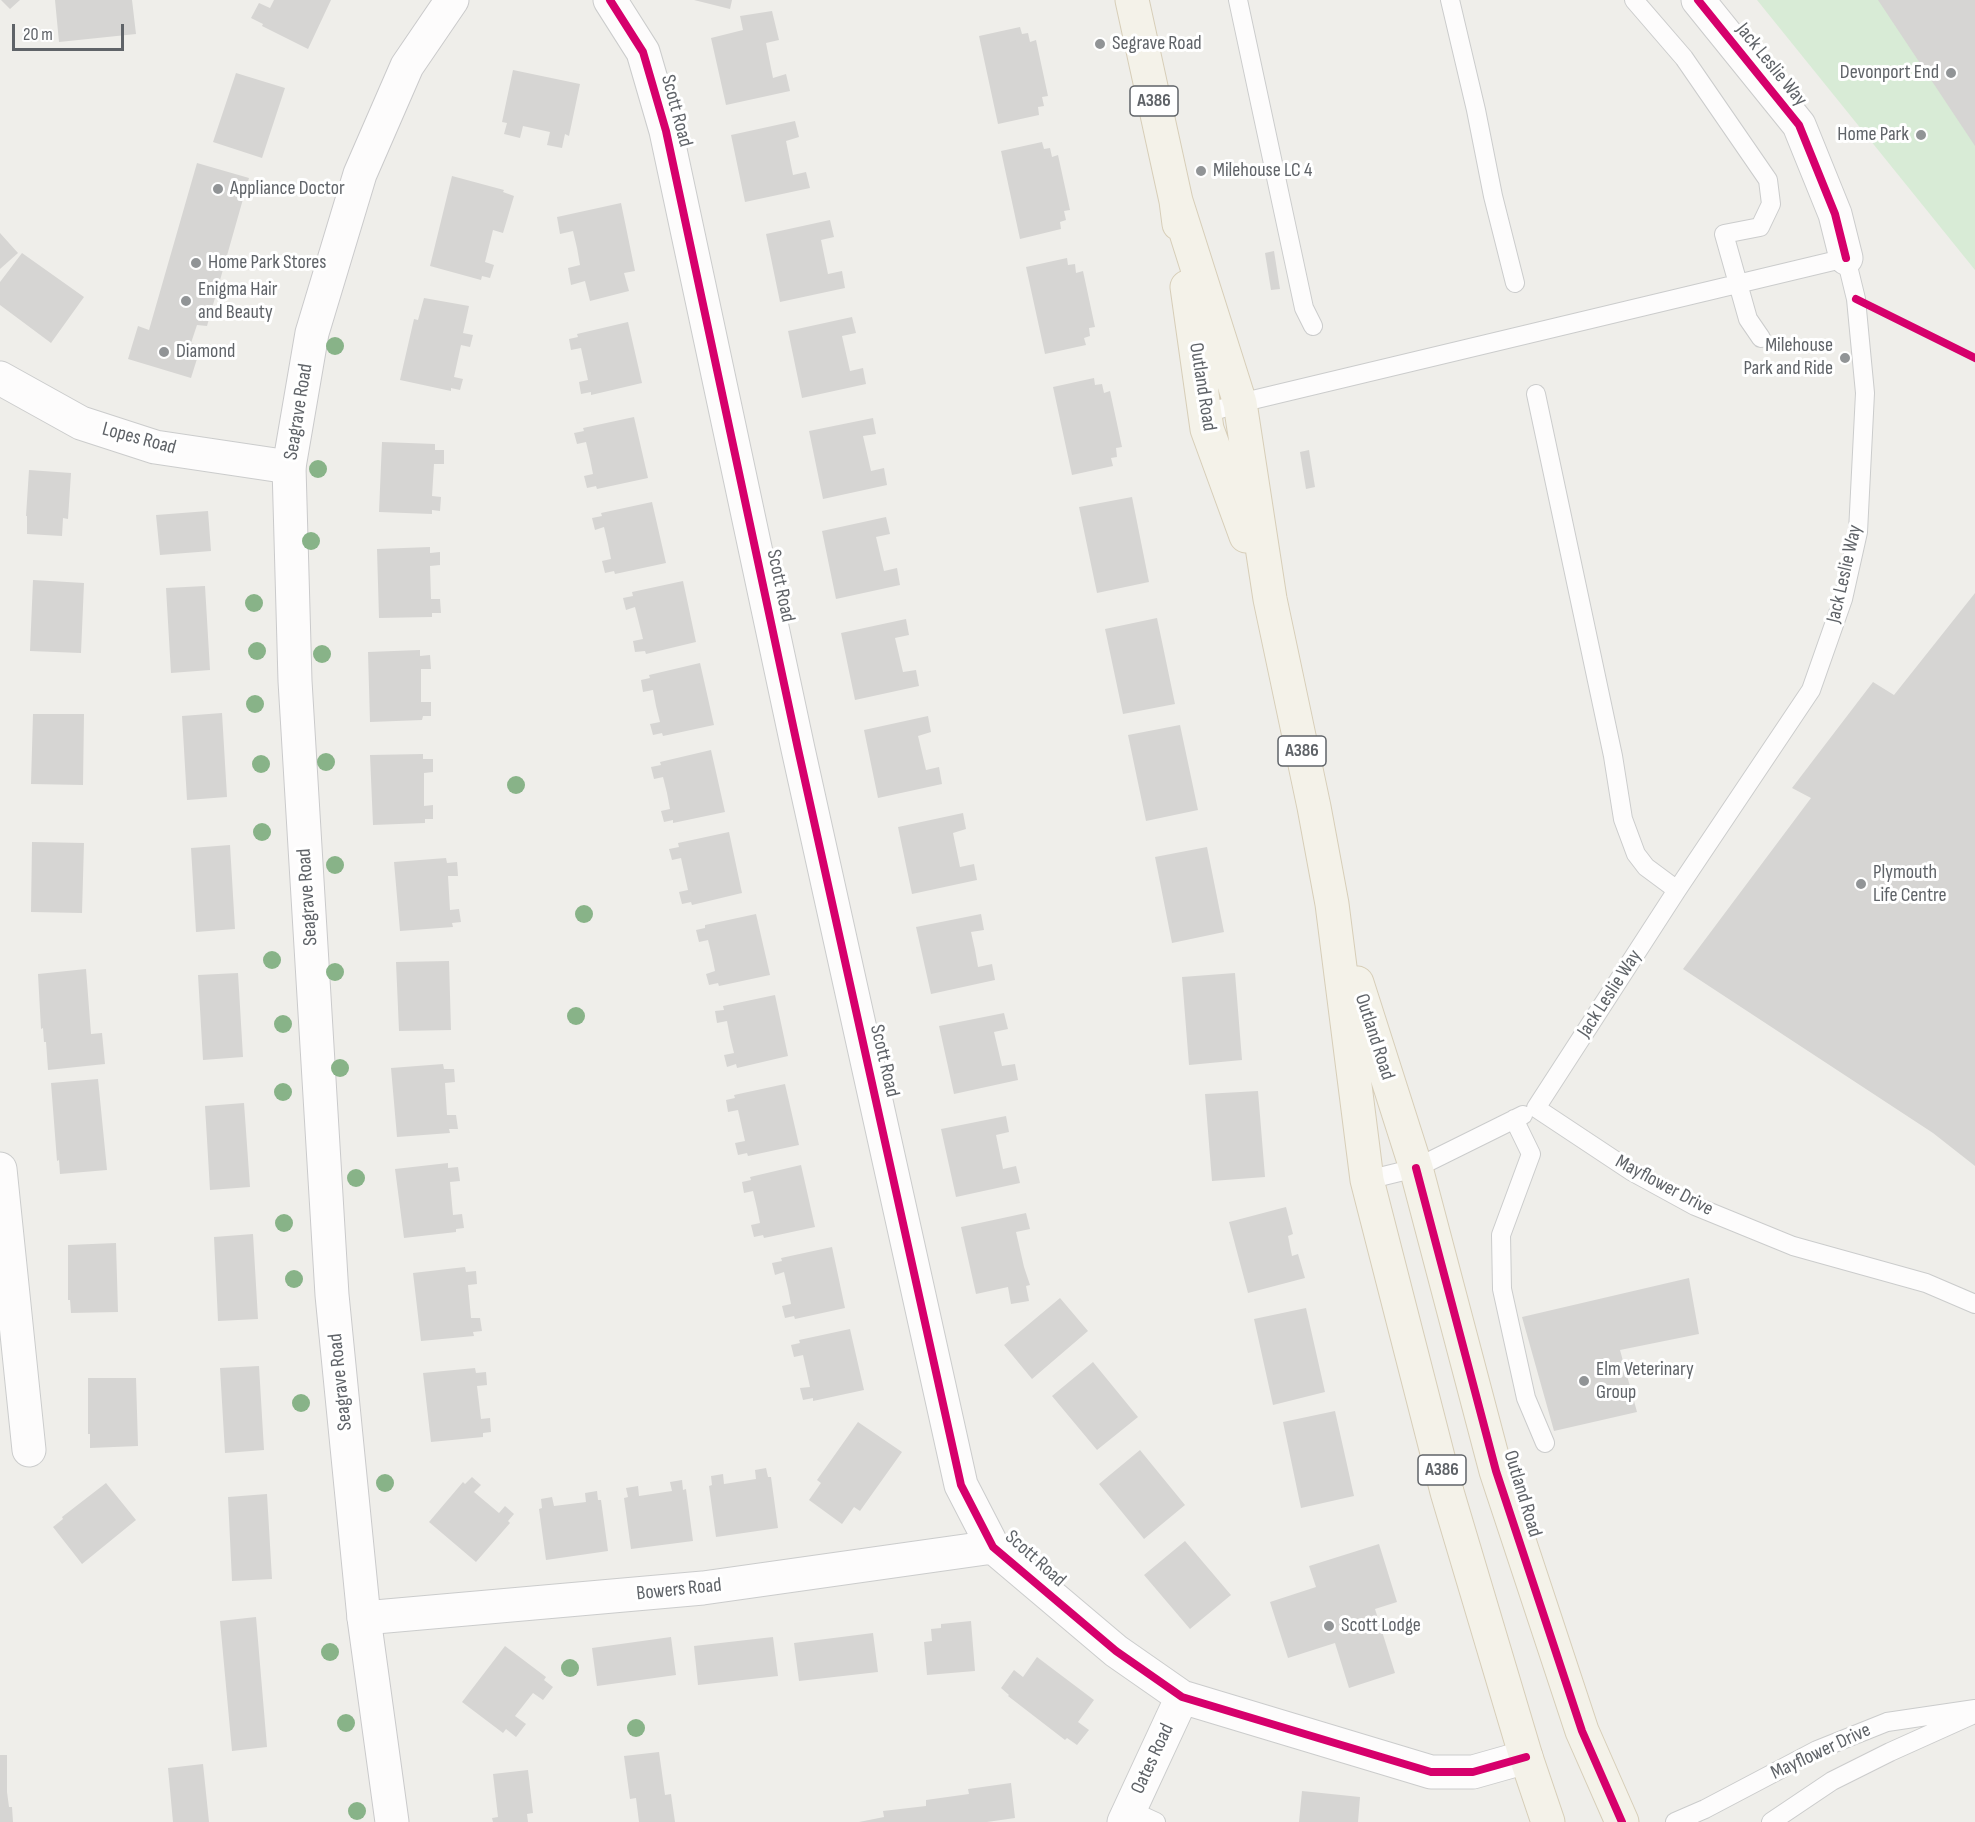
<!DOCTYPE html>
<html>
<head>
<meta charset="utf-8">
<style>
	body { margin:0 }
	#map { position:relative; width:1975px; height:1822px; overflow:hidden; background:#efeeea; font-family:"Sofia Sans Condensed",sans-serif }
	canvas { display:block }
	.scale { position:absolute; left:12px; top:24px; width:112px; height:27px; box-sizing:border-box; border:3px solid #5f6368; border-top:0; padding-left:8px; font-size:18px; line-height:21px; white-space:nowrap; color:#5f6368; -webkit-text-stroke:4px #fff; paint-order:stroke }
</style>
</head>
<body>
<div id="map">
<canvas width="1975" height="1822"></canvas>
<div class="scale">20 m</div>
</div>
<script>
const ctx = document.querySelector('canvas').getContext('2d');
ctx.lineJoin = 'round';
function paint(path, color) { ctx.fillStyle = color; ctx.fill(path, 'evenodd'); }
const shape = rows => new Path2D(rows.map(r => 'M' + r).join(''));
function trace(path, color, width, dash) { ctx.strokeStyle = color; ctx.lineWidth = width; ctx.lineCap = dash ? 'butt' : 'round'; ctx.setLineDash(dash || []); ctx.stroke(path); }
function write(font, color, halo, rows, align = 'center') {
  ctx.font = font + ' "Sofia Sans Condensed",sans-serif'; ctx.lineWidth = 6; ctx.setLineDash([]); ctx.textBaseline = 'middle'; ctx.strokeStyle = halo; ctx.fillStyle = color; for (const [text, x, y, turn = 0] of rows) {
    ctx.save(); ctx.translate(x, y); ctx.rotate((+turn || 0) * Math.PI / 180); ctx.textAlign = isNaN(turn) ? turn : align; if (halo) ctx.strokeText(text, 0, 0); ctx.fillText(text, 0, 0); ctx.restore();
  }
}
paint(shape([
	[1757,0,1975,0,1975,270]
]), '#d8ebd6');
paint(shape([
	[1,0,20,0,10,9],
	[55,0,132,0,136,34,59,42],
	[274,0,331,0,308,49,262,26,263,24,251,18,259,3,270,8],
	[694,0,732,0,730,9],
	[1878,0,1975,0,1975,146],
	[772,11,779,40,766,43,773,78,786,74,790,91,726,105,711,38,743,30,740,16],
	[1020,27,1022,34,1028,33,1030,42,1036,40,1048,96,1042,97,1044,106,1038,107,1039,115,998,124,979,36],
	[513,70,580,84,569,136,565,134,562,148,547,145,550,132,523,126,520,138,504,134,507,123,502,122],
	[236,73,285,88,262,158,213,142],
	[795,121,799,137,786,141,793,175,806,172,810,188,745,202,731,135],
	[1042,142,1044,149,1050,148,1052,157,1058,155,1070,210,1064,211,1066,220,1060,222,1061,229,1020,239,1001,151],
	[197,163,249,178,207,326,197,325,191,343,201,346,191,378,128,359,138,326,149,330],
	[452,176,504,190,503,192,514,196,503,233,493,230,485,262,494,265,490,278,482,276,481,280,430,266],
	[621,203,635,271,624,273,629,291,590,301,585,281,571,285,568,268,580,265,577,248,573,231,560,234,557,217],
	[830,220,834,237,821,240,828,274,842,271,845,288,780,302,766,234],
	[0,233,18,253,0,269],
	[1274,251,1280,289,1271,290,1265,253],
	[22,253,84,297,51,343,0,305,0,282],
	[1067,258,1068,265,1075,264,1076,273,1083,271,1095,327,1089,328,1090,336,1084,338,1086,345,1045,354,1026,267],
	[424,298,469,306,463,333,473,335,470,347,461,345,454,377,463,379,460,390,451,388,451,391,400,380,414,319,418,320],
	[852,317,856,333,842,336,850,371,863,368,866,384,802,398,788,331],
	[628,322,642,383,591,395,591,392,581,394,579,382,588,380,581,348,571,350,569,339,578,337,577,334],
	[1094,378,1095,385,1102,384,1104,393,1110,391,1122,447,1116,448,1117,457,1111,458,1113,466,1072,475,1053,387],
	[634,417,648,478,597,489,596,486,587,488,584,476,593,474,590,459,586,442,577,444,574,433,584,431,583,428],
	[873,418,876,434,863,436,871,471,884,468,887,485,823,499,809,431],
	[382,442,435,444,435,450,444,450,444,464,434,464,432,496,441,497,440,511,432,510,432,514,379,512],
	[1309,450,1315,487,1306,489,1300,452],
	[29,470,71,473,68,519,63,518,62,536,27,534,27,516,26,516],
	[1132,497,1149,582,1097,593,1079,507],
	[652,502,666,563,615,574,614,571,605,573,602,561,611,559,608,544,604,527,595,530,592,518,602,516,601,513],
	[208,511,211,551,160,555,156,515],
	[886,517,890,534,876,537,884,571,897,568,900,585,836,599,822,531],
	[430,547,430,553,440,552,440,565,430,566,431,599,440,599,441,613,432,613,432,617,379,618,377,549],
	[33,580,84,583,81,653,30,651],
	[683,581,696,642,646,654,645,651,635,652,633,641,643,639,635,607,626,610,623,598,633,596,632,592],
	[205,586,210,670,171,673,166,588],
	[1975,593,1975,1166,1933,1133,1683,969,1811,798,1792,788,1873,682,1894,695],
	[1157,618,1175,704,1123,714,1105,629],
	[906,619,909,635,895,638,903,672,916,670,919,686,855,700,841,633],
	[420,650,420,656,430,655,431,669,421,669,421,702,431,702,431,716,423,716,422,720,370,722,368,652],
	[700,663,714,725,663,736,662,733,653,735,650,724,660,722,656,706,653,690,643,692,641,680,650,678,649,675],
	[222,713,227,797,187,800,182,716],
	[33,714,84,714,83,785,31,784],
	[928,716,931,732,918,736,926,770,939,767,942,784,878,798,864,730],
	[1180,725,1198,810,1146,821,1128,735],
	[711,750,725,812,673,823,673,820,664,822,661,811,670,809,667,793,663,777,654,779,651,767,661,765,660,762],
	[423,754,423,759,433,759,433,772,424,773,424,806,433,805,433,819,425,819,425,823,373,825,370,755],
	[963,813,966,829,953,833,960,867,974,864,977,880,912,894,898,827],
	[729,832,742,893,692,905,691,902,682,904,679,892,688,890,681,858,672,860,669,849,679,847,678,843],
	[32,842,84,843,82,913,31,912],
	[230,845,235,929,196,932,191,848],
	[1207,847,1224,932,1172,943,1155,857],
	[446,858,447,863,457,862,458,876,448,876,450,910,459,909,461,922,452,923,453,927,400,931,394,862],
	[756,914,770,975,719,986,718,983,709,985,706,974,715,971,712,956,708,940,699,942,696,930,705,928,705,925],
	[981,914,984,930,971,932,975,950,978,967,992,964,995,980,931,994,916,927],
	[449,961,451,1030,399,1031,396,962],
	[86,969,91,1034,102,1033,105,1064,48,1070,46,1042,44,1042,43,1028,41,1029,38,974],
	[238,973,243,1057,203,1060,198,975],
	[1235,973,1242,1060,1189,1065,1182,977],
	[775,995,788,1056,737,1068,736,1064,727,1067,724,1055,734,1053,730,1037,727,1021,717,1023,715,1011,724,1010,723,1006],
	[1004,1013,1008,1029,994,1032,1002,1066,1015,1064,1018,1080,954,1094,939,1026],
	[443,1064,444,1069,454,1069,455,1082,445,1083,447,1115,456,1115,458,1129,449,1129,450,1133,397,1137,391,1068],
	[98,1079,107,1170,60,1174,59,1160,57,1161,51,1083],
	[785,1084,799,1145,748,1156,747,1153,738,1155,735,1143,745,1141,738,1110,728,1112,726,1100,735,1098,734,1095],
	[1258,1091,1265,1177,1212,1181,1205,1094],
	[244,1103,250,1187,210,1190,205,1106],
	[1006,1116,1009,1132,996,1135,1003,1169,1016,1166,1020,1183,956,1197,941,1129],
	[448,1163,448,1168,458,1167,460,1181,450,1182,453,1215,462,1214,464,1228,456,1229,456,1232,404,1238,395,1169],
	[801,1165,815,1227,764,1238,763,1235,754,1237,751,1225,760,1223,757,1208,753,1191,744,1193,742,1182,751,1180,750,1177],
	[1286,1207,1293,1234,1288,1236,1292,1256,1298,1254,1305,1278,1248,1293,1229,1222],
	[1026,1213,1030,1229,1016,1232,1024,1267,1030,1285,1026,1286,1029,1301,1011,1304,1008,1287,976,1294,961,1227],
	[253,1234,258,1319,218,1321,214,1237],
	[116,1243,118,1312,71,1313,70,1300,68,1300,68,1245],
	[832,1247,845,1308,795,1319,794,1316,785,1318,782,1306,791,1304,788,1289,784,1272,775,1275,772,1263,782,1261,781,1258],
	[465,1267,466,1272,476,1271,477,1284,468,1285,471,1318,480,1318,482,1331,473,1332,474,1336,421,1341,413,1273],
	[1689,1278,1699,1334,1620,1350,1637,1412,1554,1431,1522,1317],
	[1060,1298,1088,1331,1032,1379,1004,1345],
	[1306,1308,1325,1392,1273,1405,1254,1319],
	[850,1329,864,1390,813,1401,813,1398,803,1400,800,1388,810,1387,803,1355,794,1357,791,1345,800,1343,799,1340],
	[1093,1362,1138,1417,1097,1450,1052,1396],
	[259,1366,264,1450,225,1453,220,1368],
	[475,1368,476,1373,486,1372,487,1385,477,1386,481,1419,490,1418,491,1432,483,1433,483,1437,431,1442,423,1373],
	[88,1378,136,1378,138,1446,90,1448,90,1434,88,1434],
	[1335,1411,1354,1496,1301,1508,1283,1422],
	[858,1422,902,1452,860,1511,854,1507,842,1524,809,1500,821,1483,817,1480],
	[1140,1450,1185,1505,1144,1539,1099,1484],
	[766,1468,768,1477,771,1477,778,1528,716,1537,709,1486,712,1485,711,1476,723,1474,724,1484,756,1479,755,1470],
	[472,1477,481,1485,474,1492,499,1513,505,1506,514,1514,508,1521,510,1523,476,1562,429,1522,463,1482,465,1484],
	[682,1480,683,1490,686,1489,693,1541,631,1549,624,1498,628,1497,626,1488,638,1486,639,1496,672,1491,670,1482],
	[106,1483,136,1520,82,1564,53,1527,63,1519,62,1517],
	[597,1491,598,1500,601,1500,608,1551,546,1560,539,1509,542,1508,541,1499,552,1497,554,1506,586,1502,585,1493],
	[267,1494,272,1579,232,1581,228,1497],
	[1185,1541,1231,1595,1190,1629,1144,1575],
	[1379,1544,1397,1602,1375,1609,1395,1673,1349,1688,1335,1643,1288,1658,1270,1602,1316,1587,1309,1566],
	[256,1617,267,1747,232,1751,220,1621],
	[971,1621,975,1671,927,1675,924,1642,932,1641,931,1629,941,1628,941,1624],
	[873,1633,878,1672,799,1681,794,1643],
	[671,1637,676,1675,597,1686,592,1648],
	[773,1637,778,1676,698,1685,694,1646],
	[505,1646,546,1677,544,1680,553,1687,543,1700,533,1693,515,1716,526,1724,516,1737,506,1729,503,1733,462,1702],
	[1037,1657,1094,1700,1078,1722,1089,1730,1077,1745,1067,1738,1065,1740,1008,1696,1009,1695,1001,1688,1014,1670,1023,1677],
	[659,1752,665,1795,671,1794,675,1822,639,1822,636,1798,630,1799,624,1756],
	[0,1755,7,1755,7,1792,9,1807,12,1807,13,1822,0,1822],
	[203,1764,209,1822,173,1822,168,1768],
	[528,1770,533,1813,527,1814,528,1822,493,1822,492,1818,498,1817,493,1774],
	[1011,1783,1015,1818,987,1822,859,1822,884,1817,883,1811,926,1806,926,1800,969,1794,968,1789],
	[1302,1791,1360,1797,1358,1822,1299,1822]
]), '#d6d5d3');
const lane = shape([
	[1238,0,1304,308,1313,326],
	[1450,0,1476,110,1493,196,1515,283],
	[1634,0,1684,58,1768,180,1771,204,1760,227,1724,234,1748,319,1761,338],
	[1536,394,1613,756,1623,819,1636,854,1646,867,1677,890],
	[1204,414,1240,403,1846,258,1856,299,1865,393,1858,532,1843,599,1811,690,1677,890,1536,1108],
	[1536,1108,1631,1171,1695,1206,1793,1246,1926,1283,1975,1304],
	[1514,1119,1531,1154,1501,1235,1502,1289,1526,1398,1545,1443],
	[1367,1180,1416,1168,1523,1115],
	[1130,1810,1156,1822],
	[1675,1822,1705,1809,1817,1750,1887,1722,1975,1709],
	[1771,1822,1832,1781,1890,1752,1970,1716]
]);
const street = shape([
	[610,0,643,52,666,131,798,749,961,1485,993,1547,1116,1651,1182,1697,1431,1772,1473,1772,1526,1757],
	[1698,0,1799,125,1835,214,1846,258],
	[0,378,81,423,155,447,289,467],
	[0,1169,29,1450],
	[364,1618,703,1588,993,1547],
	[1124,1822,1182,1697]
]);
const secondary = shape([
	[392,1822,364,1618,332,1295,295,681,289,467,312,333,360,174,407,66,452,0]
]);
const primary = shape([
	[1132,0,1176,201,1179,224],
	[1176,201,1240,403,1270,599,1314,807,1332,904,1367,1180,1447,1492,1526,1757,1548,1822],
	[1187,287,1207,429,1246,536],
	[1357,983,1416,1168,1496,1471,1582,1731,1622,1822]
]);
trace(lane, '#cbcccc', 20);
trace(street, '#cbcccc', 35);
trace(secondary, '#cacacb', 35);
trace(primary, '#d7ceb8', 35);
trace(lane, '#fdfcfc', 18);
trace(street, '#fdfcfc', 33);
trace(secondary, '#fdfcfc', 33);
trace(primary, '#f4f2e9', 33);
trace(shape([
	[610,0,643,52,666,131,798,749,961,1485,993,1547,1116,1651,1182,1697,1431,1772,1473,1772,1526,1757],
	[1698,0,1799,125,1835,214,1846,258],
	[1856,299,1975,358],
	[1416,1168,1496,1471,1582,1731,1622,1822]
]), '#d6006c', 8);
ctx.fillStyle = '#88b388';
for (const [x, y] of [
	[335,346],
	[318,469],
	[311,541],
	[254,603],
	[257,651],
	[322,654],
	[255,704],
	[326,762],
	[261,764],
	[516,785],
	[262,832],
	[335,865],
	[584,914],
	[272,960],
	[335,972],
	[576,1016],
	[283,1024],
	[340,1068],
	[283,1092],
	[356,1178],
	[284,1223],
	[294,1279],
	[301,1403],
	[385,1483],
	[330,1652],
	[570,1668],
	[346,1723],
	[636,1728],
	[357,1811]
]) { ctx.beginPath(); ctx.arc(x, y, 9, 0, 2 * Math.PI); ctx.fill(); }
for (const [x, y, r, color] of [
	[1100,44,6,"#919496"],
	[1951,73,6,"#919496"],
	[1921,135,6,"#919496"],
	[1201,171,6,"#919496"],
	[218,189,6,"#919496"],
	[196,263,6,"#919496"],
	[186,301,6,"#919496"],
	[164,352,6,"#919496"],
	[1845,358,6,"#919496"],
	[1861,884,6,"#919496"],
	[1584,1381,6,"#919496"],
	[1329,1626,6,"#919496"]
]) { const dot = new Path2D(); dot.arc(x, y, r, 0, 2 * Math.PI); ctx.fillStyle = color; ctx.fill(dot); trace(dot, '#fff', 2); }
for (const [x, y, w] of [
	[1154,101,48],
	[1302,751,48],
	[1442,1470,48]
]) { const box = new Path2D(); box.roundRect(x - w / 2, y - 15, w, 30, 4.5); ctx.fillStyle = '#fff'; ctx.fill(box); trace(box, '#5f6368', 1.5); }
write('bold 18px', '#5f6368', null, [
	["A386",1154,101],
	["A386",1302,751],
	["A386",1442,1470]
]);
write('20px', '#5f6368', '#fff', [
	["Segrave Road",1112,44],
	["Devonport End",1939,73,"right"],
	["Home Park",1909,135,"right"],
	["Milehouse LC 4",1213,171],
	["Appliance Doctor",230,189],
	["Home Park Stores",208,263],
	["Enigma Hair",198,290],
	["and Beauty",198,313],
	["Milehouse",1833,346,"right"],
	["Park and Ride",1833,369,"right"],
	["Diamond",176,352],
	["Plymouth",1873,873],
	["Life Centre",1873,896],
	["Elm Veterinary",1596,1370],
	["Group",1596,1393],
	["Scott Lodge",1341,1626]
], 'left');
write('20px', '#5f6368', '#fff', [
	["Jack Leslie Way",1771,65,51],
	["Scott Road",676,111,75],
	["Outland Road",1202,387,81],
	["Seagrave Road",299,412,-81],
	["Lopes Road",139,439,15],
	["Jack Leslie Way",1845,574,-77],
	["Scott Road",780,586,78],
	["Seagrave Road",308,897,-94],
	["Jack Leslie Way",1610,994,-57],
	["Outland Road",1374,1037,72],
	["Scott Road",884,1061,77],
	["Mayflower Drive",1664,1186,28],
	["Seagrave Road",341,1382,-96],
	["Outland Road",1522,1494,73],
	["Scott Road",1035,1559,42],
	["Bowers Road",679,1590,-6],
	["Mayflower Drive",1821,1752,-25],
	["Oates Road",1153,1759,-65]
]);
</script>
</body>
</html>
